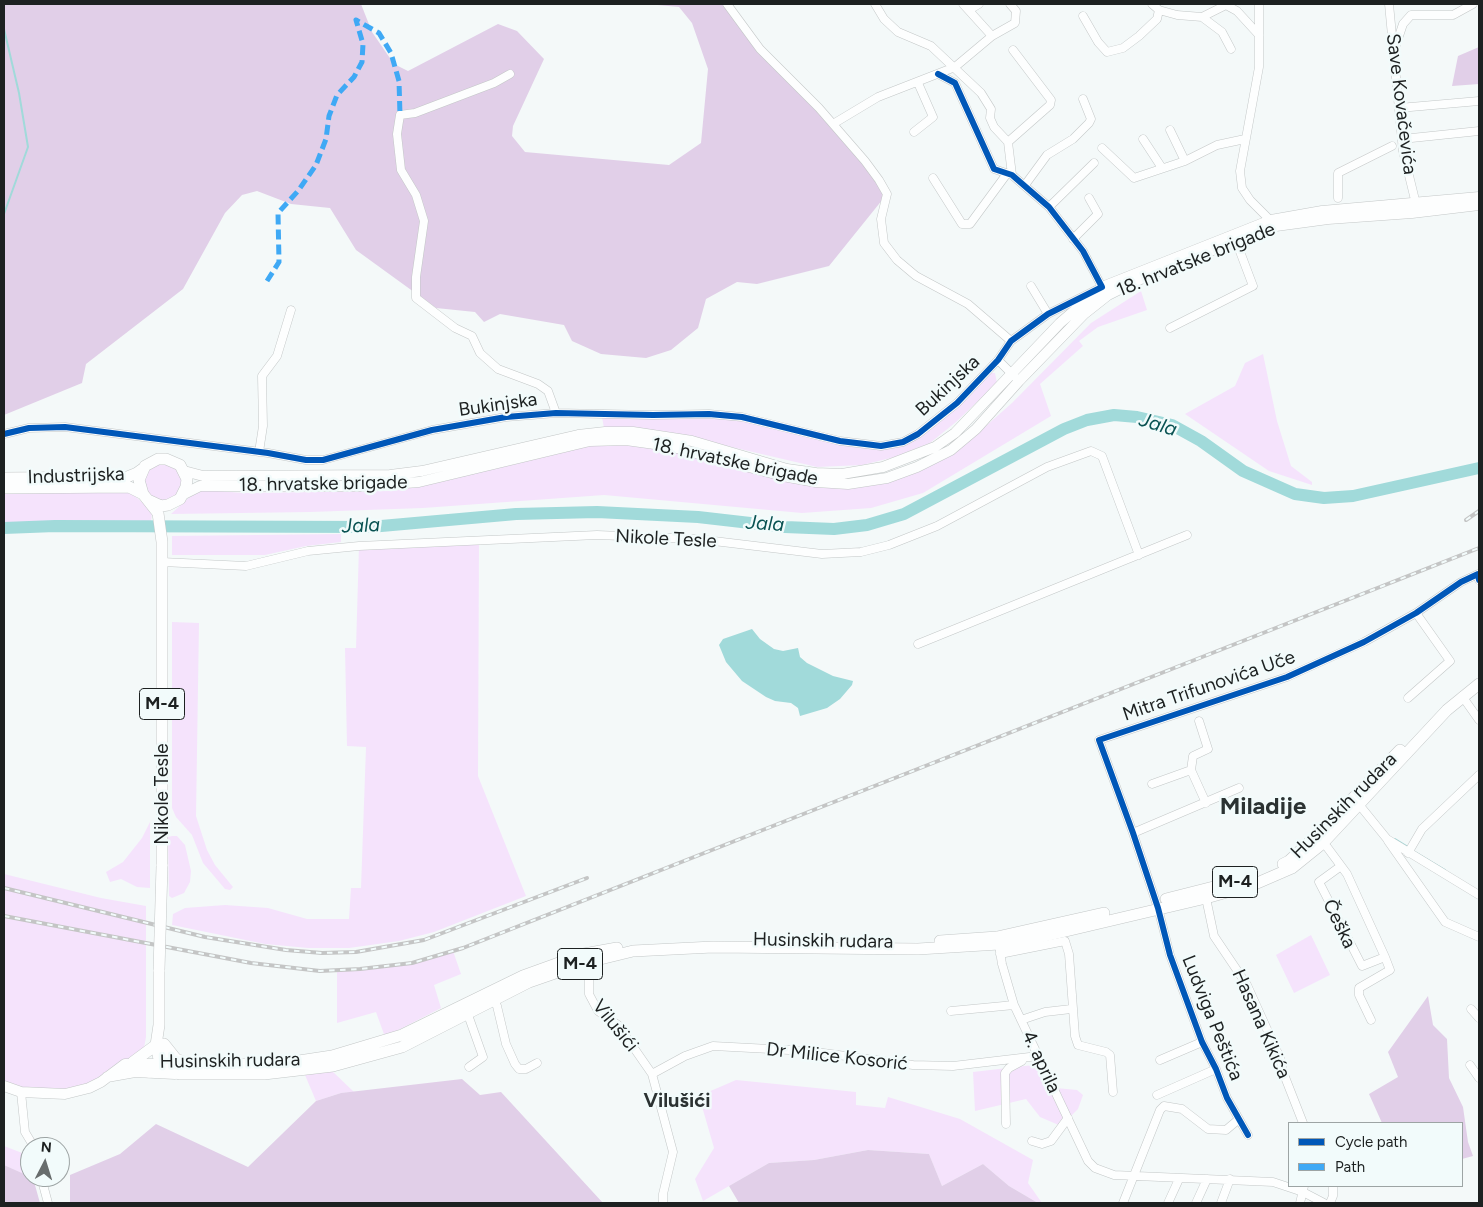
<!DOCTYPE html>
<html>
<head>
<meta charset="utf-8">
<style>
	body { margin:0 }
	#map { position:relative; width:1483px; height:1207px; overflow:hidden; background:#f4f9f9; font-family:Figtree,sans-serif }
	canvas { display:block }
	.frame { position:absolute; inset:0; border:5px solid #1d2121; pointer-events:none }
	.legend { position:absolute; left:1288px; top:1122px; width:175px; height:65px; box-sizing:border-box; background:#f2fbfb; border:1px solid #9da4a4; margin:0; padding:6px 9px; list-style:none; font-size:15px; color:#1d2121 }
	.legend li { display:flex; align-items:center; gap:10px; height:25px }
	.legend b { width:25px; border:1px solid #9da4a4 }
	.north { position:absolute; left:20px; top:1137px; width:50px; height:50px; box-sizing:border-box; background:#f2fbfb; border:1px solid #9da4a4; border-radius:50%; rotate:5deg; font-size:14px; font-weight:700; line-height:20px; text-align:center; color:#1d2121 }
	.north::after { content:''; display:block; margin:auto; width:18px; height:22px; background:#686d6d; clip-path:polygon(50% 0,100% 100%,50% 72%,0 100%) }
</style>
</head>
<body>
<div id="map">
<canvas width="1483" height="1207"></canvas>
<div class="frame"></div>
<ul class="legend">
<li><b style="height:6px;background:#0057b8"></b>Cycle path</li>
<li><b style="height:6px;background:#3fa9f5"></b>Path</li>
</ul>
<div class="north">N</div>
</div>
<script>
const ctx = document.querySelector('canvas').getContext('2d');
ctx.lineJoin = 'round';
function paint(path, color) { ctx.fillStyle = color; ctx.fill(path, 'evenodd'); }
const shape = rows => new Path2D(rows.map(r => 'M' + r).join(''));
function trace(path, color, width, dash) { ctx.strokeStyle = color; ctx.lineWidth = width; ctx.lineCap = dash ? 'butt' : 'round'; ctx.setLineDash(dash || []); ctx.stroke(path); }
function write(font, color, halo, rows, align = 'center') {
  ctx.font = font + ' Figtree,sans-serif'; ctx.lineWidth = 5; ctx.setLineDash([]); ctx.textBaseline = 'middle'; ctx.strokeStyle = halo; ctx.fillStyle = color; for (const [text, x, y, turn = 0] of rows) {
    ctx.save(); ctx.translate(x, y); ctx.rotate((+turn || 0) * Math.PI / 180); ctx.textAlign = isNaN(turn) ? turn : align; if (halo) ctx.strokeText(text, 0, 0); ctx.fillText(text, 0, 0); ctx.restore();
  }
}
paint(shape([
	[1141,291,1147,310,1098,327,1079,341,1083,346,1040,384,1051,416,923,493,871,508,802,513,604,495,423,508,310,512,171,514,195,492,205,490,243,493,391,491,589,445,623,442,650,446,747,471,876,483,970,440,1012,403,1091,323],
	[1263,354,1277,421,1291,466,1312,482,1312,485,1269,471,1185,414,1235,386,1245,363],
	[991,373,995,373,997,383,956,422,930,443,895,457,862,465,817,467,723,445,604,428,602,417,717,417,740,420,853,447,875,449,903,445,958,405],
	[164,461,181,472,181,491,165,503,146,495,143,476,146,469],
	[128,490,152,511,151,524,130,521,4,524,4,492],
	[341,534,341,542,306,546,265,555,172,555,172,536],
	[479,539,478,776,526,896,434,932,399,941,349,948,308,948,265,944,172,925,173,914,185,908,225,905,268,908,307,919,349,919,351,888,361,888,366,747,347,746,345,648,356,648,359,546],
	[172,622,199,623,196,816,207,850,215,865,233,887,230,890,225,889,203,863,192,835,176,817,172,808],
	[150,822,150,888,137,887,121,879,110,882,106,872,123,862,142,838],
	[172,836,177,836,185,845,191,871,190,882,184,893,172,898,169,896,168,837],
	[4,874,101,898,146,906,146,1037,144,1048,106,1077,75,1092,4,1086],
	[1311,935,1330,975,1294,993,1276,955],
	[453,951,461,974,434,985,441,1008,385,1037,376,1012,337,1023,337,970,412,963],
	[1042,1064,1056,1088,1077,1090,1083,1095,1078,1109,1061,1126,1040,1117,1026,1099,975,1111,973,1072],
	[331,1070,354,1092,341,1093,316,1101,305,1075],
	[736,1080,856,1092,856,1105,885,1108,888,1097,960,1119,1033,1160,1028,1183,1042,1203,1038,1203,1009,1186,983,1164,942,1186,929,1154,868,1150,814,1160,769,1163,703,1201,695,1179,714,1148,699,1096],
	[4,1146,30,1156,30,1177,4,1165]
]), '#f5e3fc');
paint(shape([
	[4,4,361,4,372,32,394,64,408,71,498,24,517,31,544,59,513,126,512,136,525,152,669,165,701,143,708,69,692,23,679,7,647,4,727,4,760,49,819,108,887,194,829,266,757,284,737,282,706,299,698,328,671,350,646,358,601,354,572,341,564,325,500,314,484,322,475,312,436,308,356,250,330,208,291,204,257,191,242,195,225,213,183,289,86,364,82,383,4,415],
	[1479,47,1479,84,1452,86,1458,56],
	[1428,996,1433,1025,1447,1039,1449,1078,1463,1107,1468,1142,1473,1156,1462,1159,1462,1123,1382,1123,1369,1094,1398,1077,1388,1052],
	[462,1079,480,1095,501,1092,603,1203,70,1203,70,1175,120,1154,156,1124,248,1167,316,1101,341,1093],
	[868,1150,929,1154,942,1186,983,1164,1009,1186,1038,1203,739,1203,729,1186,769,1163,814,1160],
	[4,1165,33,1178,40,1203,4,1203]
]), '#e1cfe8');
paint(shape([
	[752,629,760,639,774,649,783,651,798,648,800,657,807,663,833,676,853,681,852,685,840,699,827,708,800,716,798,708,791,703,775,701,766,697,742,681,726,662,719,645,723,639]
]), '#a1dada');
trace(shape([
	[4,29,19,93,28,147,4,214],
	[1395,839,1408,847],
	[1415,852,1445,870]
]), '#a1dada', 2);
trace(shape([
	[4,528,55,526,370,527,516,514,597,512,698,517,785,527,834,529,867,525,904,514,1064,429,1087,420,1114,415,1137,417,1172,425,1201,441,1243,471,1295,494,1324,498,1353,496,1479,468]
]), '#a1dada', 12);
const street = shape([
	[727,4,760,49,819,108,865,161,879,180,887,194,881,219,884,243,897,260,916,276,968,304,1011,341],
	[875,4,884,19,898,32,931,46,981,93,991,109,990,118,994,127,1008,142,1012,175],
	[963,4,992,36],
	[1152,4,1159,10,1177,15,1202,17,1226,5,1237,11,1259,35],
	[1259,4,1259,67,1240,171,1242,188,1250,200,1273,223],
	[1389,4,1403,151,1416,204],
	[969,10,979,4],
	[1083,16,1098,42,1107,52,1123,48,1139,36,1157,19,1159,10],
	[1202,17,1222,32,1231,49],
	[1395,48,1403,24,1411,15,1453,15,1473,4],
	[510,74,494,83,415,113,400,115,397,134,401,170,416,195,424,221,416,277,416,298,455,328,472,336,480,353,498,369,538,384,548,391,556,413],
	[1399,108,1479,101],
	[833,124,878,97,955,67,992,36,1015,23,1016,11,1010,4],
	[1170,130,1185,161],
	[914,132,933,117,918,83],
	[1143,139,1162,168],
	[1402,139,1479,131],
	[1008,142,1050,105,1051,100,1013,50],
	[1102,148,1134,178,1185,161,1217,145,1245,139],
	[933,178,962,224,970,224,1006,175],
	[1025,185,1047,155,1073,139,1089,123,1091,119,1083,99],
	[1338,198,1338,173,1392,146],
	[1049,207,1094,163],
	[1073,239,1098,214,1089,198],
	[1031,286,1048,314],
	[1170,328,1253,286,1236,241],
	[998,360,1019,381],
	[4,434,29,428,65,427,268,453,306,460,323,460,432,430,506,417,556,413,653,415,709,414,742,417,840,441,865,444,881,446,903,442,918,434,957,403,998,360,1011,341,1048,314,1102,287,1083,251,1049,207,1012,175,994,169,955,83,938,74],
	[259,452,263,426,262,376,277,356,291,310],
	[162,562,246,566,308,551,359,546,597,535,697,539,822,554,861,552,889,545,937,526,1047,467,1091,451,1102,456,1139,555],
	[918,644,1187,535],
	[1462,696,1479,720],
	[1408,698,1450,661,1416,613],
	[1199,721,1208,749,1193,756,1191,770,1206,803],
	[1152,784,1191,770],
	[1357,802,1387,839,1479,895],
	[1133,833,1239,788],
	[1388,841,1445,922,1479,937],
	[1323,843,1327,847,1347,874,1385,957,1362,966,1319,882,1341,866],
	[1408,853,1422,829,1479,775],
	[1206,898,1214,936,1247,985,1280,1058,1283,1072,1303,1123],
	[998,939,1002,964,1014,1005,1088,1161,1095,1168,1114,1175,1273,1182,1303,1192,1324,1203],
	[1000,954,1065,941,1069,954,1075,1036,1078,1045,1106,1052,1110,1055,1113,1092],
	[584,963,589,979,589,994,598,1011,618,1025,652,1074,673,1152,663,1194,663,1203],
	[493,1000,497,1006,506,1044,515,1064,519,1069,526,1069,537,1063],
	[1471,1009,1479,1018],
	[951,1011,1014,1005],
	[467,1012,483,1057,469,1067],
	[1021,1020,1045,1012,1071,1009],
	[1371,1020,1359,995,1359,988,1390,970,1385,957],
	[1160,1060,1202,1042],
	[1470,1065,1479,1078],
	[652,1074,685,1056,713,1046,808,1051,913,1065,953,1066,1038,1056],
	[21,1092,25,1132,34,1147],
	[1157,1095,1216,1069],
	[1006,1124,1005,1073,1009,1068,1022,1061],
	[1248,1135,1227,1098,1216,1069,1202,1042,1170,955,1158,908,1133,833,1099,740,1287,677,1364,642,1416,613,1461,582,1478,574,1479,580],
	[1032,1141,1042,1144,1051,1141,1068,1118],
	[41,1177,48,1203],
	[1123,1203,1160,1110,1164,1106,1182,1109,1208,1129,1226,1130,1239,1119],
	[1168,1203,1179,1179],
	[1196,1203,1207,1179],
	[1221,1203,1230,1179],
	[1300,1203,1304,1186],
	[1330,1203,1333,1196,1333,1186]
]);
const secondary = shape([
	[184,471,203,476,390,475,422,471,578,435,605,432,633,432,692,441,787,469,816,473,842,474,883,467,935,447,955,433,1060,323,1102,287,1271,220,1322,211,1479,197],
	[184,494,200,486,365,486,419,482,590,441,626,440,669,446,783,476,816,482,848,484,887,478,917,467,951,450,976,429,1019,381,1084,314,1108,295,1130,284,1165,268,1276,226,1328,219,1412,213,1479,205],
	[107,1077,135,1072,175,1074],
	[4,1086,21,1092,65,1094,89,1088,101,1082,125,1064,185,1064]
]);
const primary = shape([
	[4,478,127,477,137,473,144,468],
	[4,488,129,487,143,494],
	[148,500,161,506,168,505,180,499,186,487,187,479,180,465,166,459,158,459,145,466,139,480,143,494,158,513,162,542,162,866],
	[1283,864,1289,861,1316,836,1400,750],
	[1166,899,1245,879],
	[940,941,997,937,1104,913],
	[159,970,159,1025,156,1045,159,1059,166,1069,180,1074,264,1074,333,1066,402,1047,529,982,584,963,633,951,713,947,918,949,1015,943,1206,898,1255,884,1292,868,1323,843,1447,710,1479,684],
	[164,1044,176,1059,189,1064,279,1064,332,1056,402,1035,523,976,584,954,617,948],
	[133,1062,156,1045],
	[149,1072,162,1064,164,1058]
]);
trace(street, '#c3c7c7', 9);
trace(secondary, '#c3c7c7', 11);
trace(primary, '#c3c7c7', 12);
trace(street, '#fdfefe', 8);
trace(secondary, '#fdfefe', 10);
trace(primary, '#fdfefe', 11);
const rail = shape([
	[1466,520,1479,511],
	[4,888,205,937,286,950,322,953,356,952,424,940,587,878],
	[4,916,251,963,320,971,360,969,412,963,463,948,1479,548]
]);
trace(rail, '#c4c5c5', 4);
trace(rail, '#f2fbfb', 2, [5.5]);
const primaryBridge = shape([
	[159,970,162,866]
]);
trace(primaryBridge, '#c3c7c7', 12, []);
trace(primaryBridge, '#fdfefe', 11);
trace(shape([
	[267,281,279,262,278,213,298,191,316,165,326,139,329,116,337,95,354,77,362,62,363,44,356,20,379,33,391,53,399,81,400,115]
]), '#3fa9f5', 5, [10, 5]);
trace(shape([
	[4,434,29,428,65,427,268,453,306,460,323,460,432,430,506,417,556,413,653,415,709,414,742,417,840,441,865,444,881,446,903,442,918,434,957,403,998,360,1011,341,1048,314,1102,287,1083,251,1049,207,1012,175,994,169,955,83,938,74],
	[1248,1135,1227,1098,1216,1069,1202,1042,1170,955,1158,908,1133,833,1099,740,1287,677,1364,642,1416,613,1461,582,1478,574,1479,580]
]), '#0057b8', 6);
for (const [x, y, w] of [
	[162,704,45],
	[1235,882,45],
	[580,964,45]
]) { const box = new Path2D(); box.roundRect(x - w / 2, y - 15.5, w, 31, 4); ctx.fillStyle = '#f2fbfb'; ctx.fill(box); trace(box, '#1d2121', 1); }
write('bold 18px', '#1d2121', null, [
	["M-4",162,704],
	["M-4",1235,882],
	["M-4",580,964]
]);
write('19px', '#1d2121', '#f2fbfb', [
	["Save Kovačevića",1401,104,83],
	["18. hrvatske brigade",1196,260,-22],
	["Bukinjska",948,386,-43],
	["Bukinjska",498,405,-8],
	["18. hrvatske brigade",735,462,12],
	["Industrijska",76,476,-2],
	["18. hrvatske brigade",323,484,-1],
	["Nikole Tesle",666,539,3],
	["Mitra Trifunovića Uče",1209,686,-19],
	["Nikole Tesle",162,794,-90],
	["Husinskih rudara",1344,806,-45],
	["Češka",1339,924,64],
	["Husinskih rudara",823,941,1],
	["Ludviga Peštića",1212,1018,68],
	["Hasana Kikića",1261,1024,66],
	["Vilušići",615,1026,51],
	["Dr Milice Kosorić",837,1057,6],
	["Husinskih rudara",230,1061,-1],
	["4. aprila",1041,1062,65]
]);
write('italic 20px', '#095252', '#f2fbfb', [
	["Jala",1158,425,17],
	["Jala",765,524,4],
	["Jala",361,526,-2]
]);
write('bold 20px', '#2b3232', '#f2fbfb', [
	["Vilušići",677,1101]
]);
write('bold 24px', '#2b3232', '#f2fbfb', [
	["Miladije",1263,807]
]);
</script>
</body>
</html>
